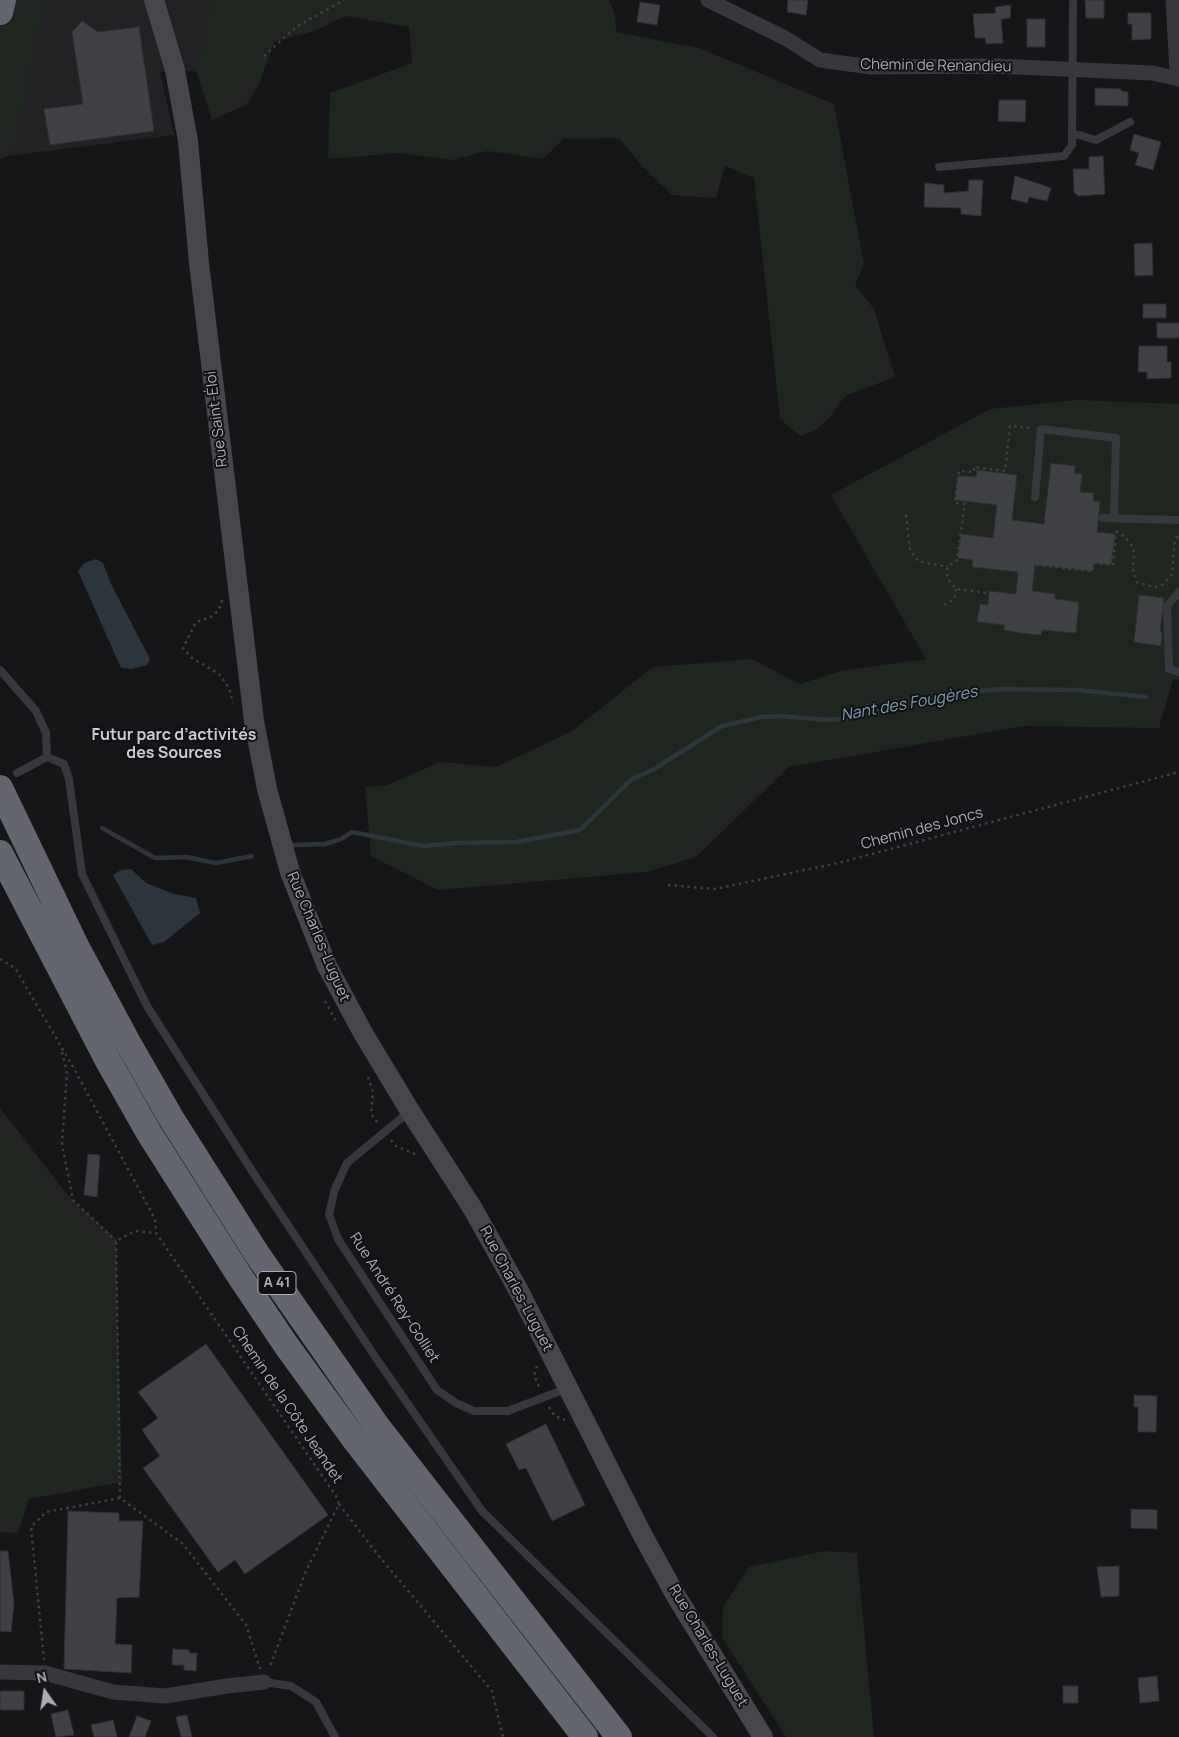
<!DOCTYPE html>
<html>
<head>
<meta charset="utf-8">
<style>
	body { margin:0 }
	#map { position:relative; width:1179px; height:1737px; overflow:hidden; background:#161618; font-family:Manrope,sans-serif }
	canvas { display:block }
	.north { position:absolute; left:20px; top:1667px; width:50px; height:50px; -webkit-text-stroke:4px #111113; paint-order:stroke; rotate:347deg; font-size:14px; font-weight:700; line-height:20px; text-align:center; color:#a8adb8 }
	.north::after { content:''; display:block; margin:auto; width:18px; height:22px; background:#a8adb8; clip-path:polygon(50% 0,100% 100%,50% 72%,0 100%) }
</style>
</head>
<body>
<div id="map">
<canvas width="1179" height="1737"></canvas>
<div class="north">N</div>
</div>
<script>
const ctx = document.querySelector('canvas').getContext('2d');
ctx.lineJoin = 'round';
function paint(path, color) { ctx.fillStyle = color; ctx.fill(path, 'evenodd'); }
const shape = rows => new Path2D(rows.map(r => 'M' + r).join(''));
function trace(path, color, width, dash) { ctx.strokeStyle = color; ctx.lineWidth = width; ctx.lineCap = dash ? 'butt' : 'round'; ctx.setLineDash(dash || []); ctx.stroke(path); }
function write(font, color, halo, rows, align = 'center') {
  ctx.font = font + ' Manrope,sans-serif'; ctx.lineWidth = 4; ctx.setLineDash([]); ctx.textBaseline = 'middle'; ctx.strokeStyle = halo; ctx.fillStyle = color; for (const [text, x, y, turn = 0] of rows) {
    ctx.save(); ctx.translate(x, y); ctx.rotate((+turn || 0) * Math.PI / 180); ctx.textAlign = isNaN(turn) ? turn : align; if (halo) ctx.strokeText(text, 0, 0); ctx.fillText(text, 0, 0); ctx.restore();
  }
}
paint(shape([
	[0,0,211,0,196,71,160,72,174,135,0,157]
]), '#222225');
paint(shape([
	[0,0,45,0,12,155,0,159],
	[211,0,609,0,615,14,616,32,699,48,834,104,864,264,855,285,874,309,895,377,845,396,828,419,816,430,800,436,780,419,754,178,725,166,716,198,672,195,642,166,619,138,563,139,543,159,487,151,452,160,399,153,328,159,330,93,412,63,409,27,345,16,315,31,274,42,259,85,246,105,212,120,196,71],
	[1077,400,1179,404,1179,680,1173,679,1159,728,1024,726,789,767,696,857,646,872,438,890,371,856,365,787,387,785,441,762,496,767,572,731,653,667,752,659,800,684,841,671,926,659,831,495,990,409],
	[0,1108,67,1194,116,1239,122,1482,29,1499,18,1533,0,1532],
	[824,1551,857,1553,874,1737,786,1737,722,1637,723,1607,749,1567]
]), '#1e261f');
paint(shape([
	[96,559,103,563,111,584,150,659,147,665,132,669,121,668,78,571,84,563],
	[131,869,146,883,174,894,196,898,200,913,164,942,152,945,113,875,121,870]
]), '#2c353c');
trace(shape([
	[102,828,155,858,186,857,216,863,252,856],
	[293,845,325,844,341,839,352,832,423,846,458,843,516,842,580,830,632,779,654,769,722,726,762,717,781,716,827,720,851,718,947,694,1001,689,1077,690,1146,697]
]), '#2c353c', 4.5);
const building = shape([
	[788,0,808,0,806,15,787,12,788,0],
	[1085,0,1104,0,1104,18,1086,18,1085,0],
	[640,2,660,5,657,25,637,22,640,2],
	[1011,5,1010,18,1001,19,1003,43,986,44,985,38,975,38,973,14,996,13,995,7,1011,5],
	[1128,13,1151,13,1151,39,1132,40,1132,24,1128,24,1128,13],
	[1027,19,1045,19,1045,47,1027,47,1027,19],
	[82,21,98,32,139,27,154,131,50,145,44,109,83,104,72,32,82,21],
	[1095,88,1121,89,1121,91,1128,92,1128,106,1095,105,1095,88],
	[999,100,1026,100,1025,122,998,121,999,100],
	[1134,134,1161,142,1153,170,1135,165,1139,153,1130,150,1134,134],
	[1103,156,1105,194,1078,196,1074,192,1073,169,1089,169,1089,157,1103,156],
	[1015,176,1051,188,1047,201,1029,197,1027,203,1011,199,1015,176],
	[969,180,983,180,981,216,961,214,961,208,924,207,925,183,944,185,944,193,968,191,969,180],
	[1152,243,1153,275,1135,276,1134,244,1152,243],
	[1143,304,1166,304,1166,318,1143,318,1143,304],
	[1157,323,1179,323,1179,338,1157,338,1157,323],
	[1139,346,1167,346,1167,362,1171,362,1171,378,1147,379,1147,372,1138,372,1139,346],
	[1051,463,1075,466,1074,473,1082,474,1080,492,1094,493,1093,501,1100,502,1097,532,1115,534,1111,565,1094,563,1093,571,1035,565,1032,591,1055,594,1055,599,1079,602,1076,633,1042,630,1041,635,1021,633,1004,630,1005,625,977,622,980,604,988,605,989,591,1016,594,1018,572,972,567,973,560,958,558,961,534,993,538,997,505,955,500,958,476,976,477,977,470,1017,475,1012,520,1044,524,1051,463],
	[1139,595,1164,598,1160,632,1162,632,1161,646,1134,642,1139,595],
	[88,1154,100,1155,97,1197,84,1195,88,1154],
	[206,1344,328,1515,245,1574,235,1560,218,1572,143,1468,160,1456,142,1430,158,1418,138,1392,206,1344],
	[1134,1395,1157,1396,1156,1432,1138,1432,1138,1407,1134,1407,1134,1395],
	[546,1424,585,1505,552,1521,526,1468,519,1470,506,1444,546,1424],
	[1131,1509,1157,1510,1157,1529,1131,1528,1131,1509],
	[68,1511,119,1513,119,1521,143,1521,139,1597,117,1598,115,1644,132,1645,131,1673,64,1669,68,1511],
	[0,1551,8,1551,14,1604,11,1632,0,1631,0,1551],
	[1119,1566,1119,1596,1101,1597,1097,1567,1119,1566],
	[173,1649,189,1650,189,1653,197,1653,196,1671,184,1670,184,1665,172,1665,173,1649],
	[1157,1676,1159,1701,1140,1703,1138,1678,1157,1676],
	[1063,1686,1078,1686,1078,1703,1063,1703,1063,1686],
	[0,1691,24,1691,24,1710,0,1710,0,1691],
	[68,1710,74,1735,56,1737,51,1714,68,1710],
	[187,1715,192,1737,181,1737,176,1717,187,1715],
	[137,1716,151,1721,145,1737,129,1737,137,1716],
	[113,1720,117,1737,94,1737,91,1725,113,1720]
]);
paint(building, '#404145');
trace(building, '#303034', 1);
trace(shape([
	[264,56,296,27,344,0],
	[906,515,910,549,918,561,948,567],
	[1116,531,1125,537,1131,544,1134,552,1133,572,1137,582,1154,587,1162,585,1172,574,1175,539,1179,535],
	[1036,565,1092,571,1093,563,1113,565,1116,531],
	[986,593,956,589,949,580,946,571,950,565,957,560,965,504,955,503,959,471,974,472,974,467,1005,471,1010,426,1032,428],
	[222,600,219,610,211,617,196,622,183,648,192,658,219,674,229,688,233,703],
	[944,605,954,599,956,589],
	[668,885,715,889,838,863,1179,772],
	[0,959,15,968,72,1065,155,1219,156,1233],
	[325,1001,337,1023],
	[62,1052,67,1073,62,1144,73,1200,116,1241],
	[368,1077,373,1092,371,1114,378,1123],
	[391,1140,396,1146,417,1155],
	[537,1366,534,1375,540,1389],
	[549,1407,555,1416,565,1420],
	[120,1498,116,1241,135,1231,156,1233,336,1496,339,1504,306,1571,269,1669],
	[339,1504,378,1555,492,1691,503,1737],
	[44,1660,31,1527,46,1512,120,1498,183,1544,246,1625,260,1669]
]), '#3d3f44', 2.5, [2.5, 4]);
trace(shape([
	[1072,133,1096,140,1130,122],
	[939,167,1064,156,1072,145,1073,0],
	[1035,497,1041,429,1116,438,1114,518],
	[1103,518,1179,520],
	[1179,592,1167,606,1169,669,1179,672],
	[0,670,36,711,46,733,47,757,17,773],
	[47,757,64,764,69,779,82,874,147,1006,254,1174,376,1358,482,1511,713,1737],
	[410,1111,347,1163,335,1189,329,1214,338,1239,437,1390,456,1403,474,1411,508,1411,568,1388],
	[264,1682,291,1686,316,1702,335,1737]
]), '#37383d', 8);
trace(shape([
	[708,0,785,38,820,60,871,67,996,66,1152,73,1179,79],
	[0,1672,45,1673,113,1692,165,1696,227,1686,264,1682]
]), '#37383d', 15);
trace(shape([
	[1175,0,1179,72]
]), '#37383d', 19);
trace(shape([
	[154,0,175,70,188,141,199,263,254,721,267,789,290,872,327,966,363,1033,410,1111,473,1209,520,1293,642,1534,676,1596,763,1737]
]), '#45474d', 20);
trace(shape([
	[0,12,3,0],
	[0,788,76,946,127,1041,171,1118,257,1254,377,1426,619,1737],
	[0,853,107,1059,149,1133,239,1275,286,1345,355,1440,585,1737]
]), '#63666e', 26);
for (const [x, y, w] of [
	[277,1283,38]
]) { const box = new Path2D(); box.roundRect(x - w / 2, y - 11.5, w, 23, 4); ctx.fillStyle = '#111113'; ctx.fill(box); trace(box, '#a8adb8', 1); }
write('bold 14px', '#a8adb8', null, [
	["A 41",277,1283]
]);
write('15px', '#a8adb8', '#111113', [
	["Chemin de Renandieu",936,66,1],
	["Rue Saint-Éloi",217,419,-97],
	["Chemin des Joncs",922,829,-15],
	["Rue Charles-Luguet",318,937,67],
	["Rue Charles-Luguet",516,1289,62],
	["Rue André Rey-Golliet",394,1298,57],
	["Chemin de la Côte Jeandet",287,1405,56],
	["Rue Charles-Luguet",708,1646,59]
]);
write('italic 16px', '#7f9bb3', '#111113', [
	["Nant des Fougères",909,704,-10]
]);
write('bold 16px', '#c9ccd4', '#111113', [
	["Futur parc d’activités",174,736],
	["des Sources",174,754]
]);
</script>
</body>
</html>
